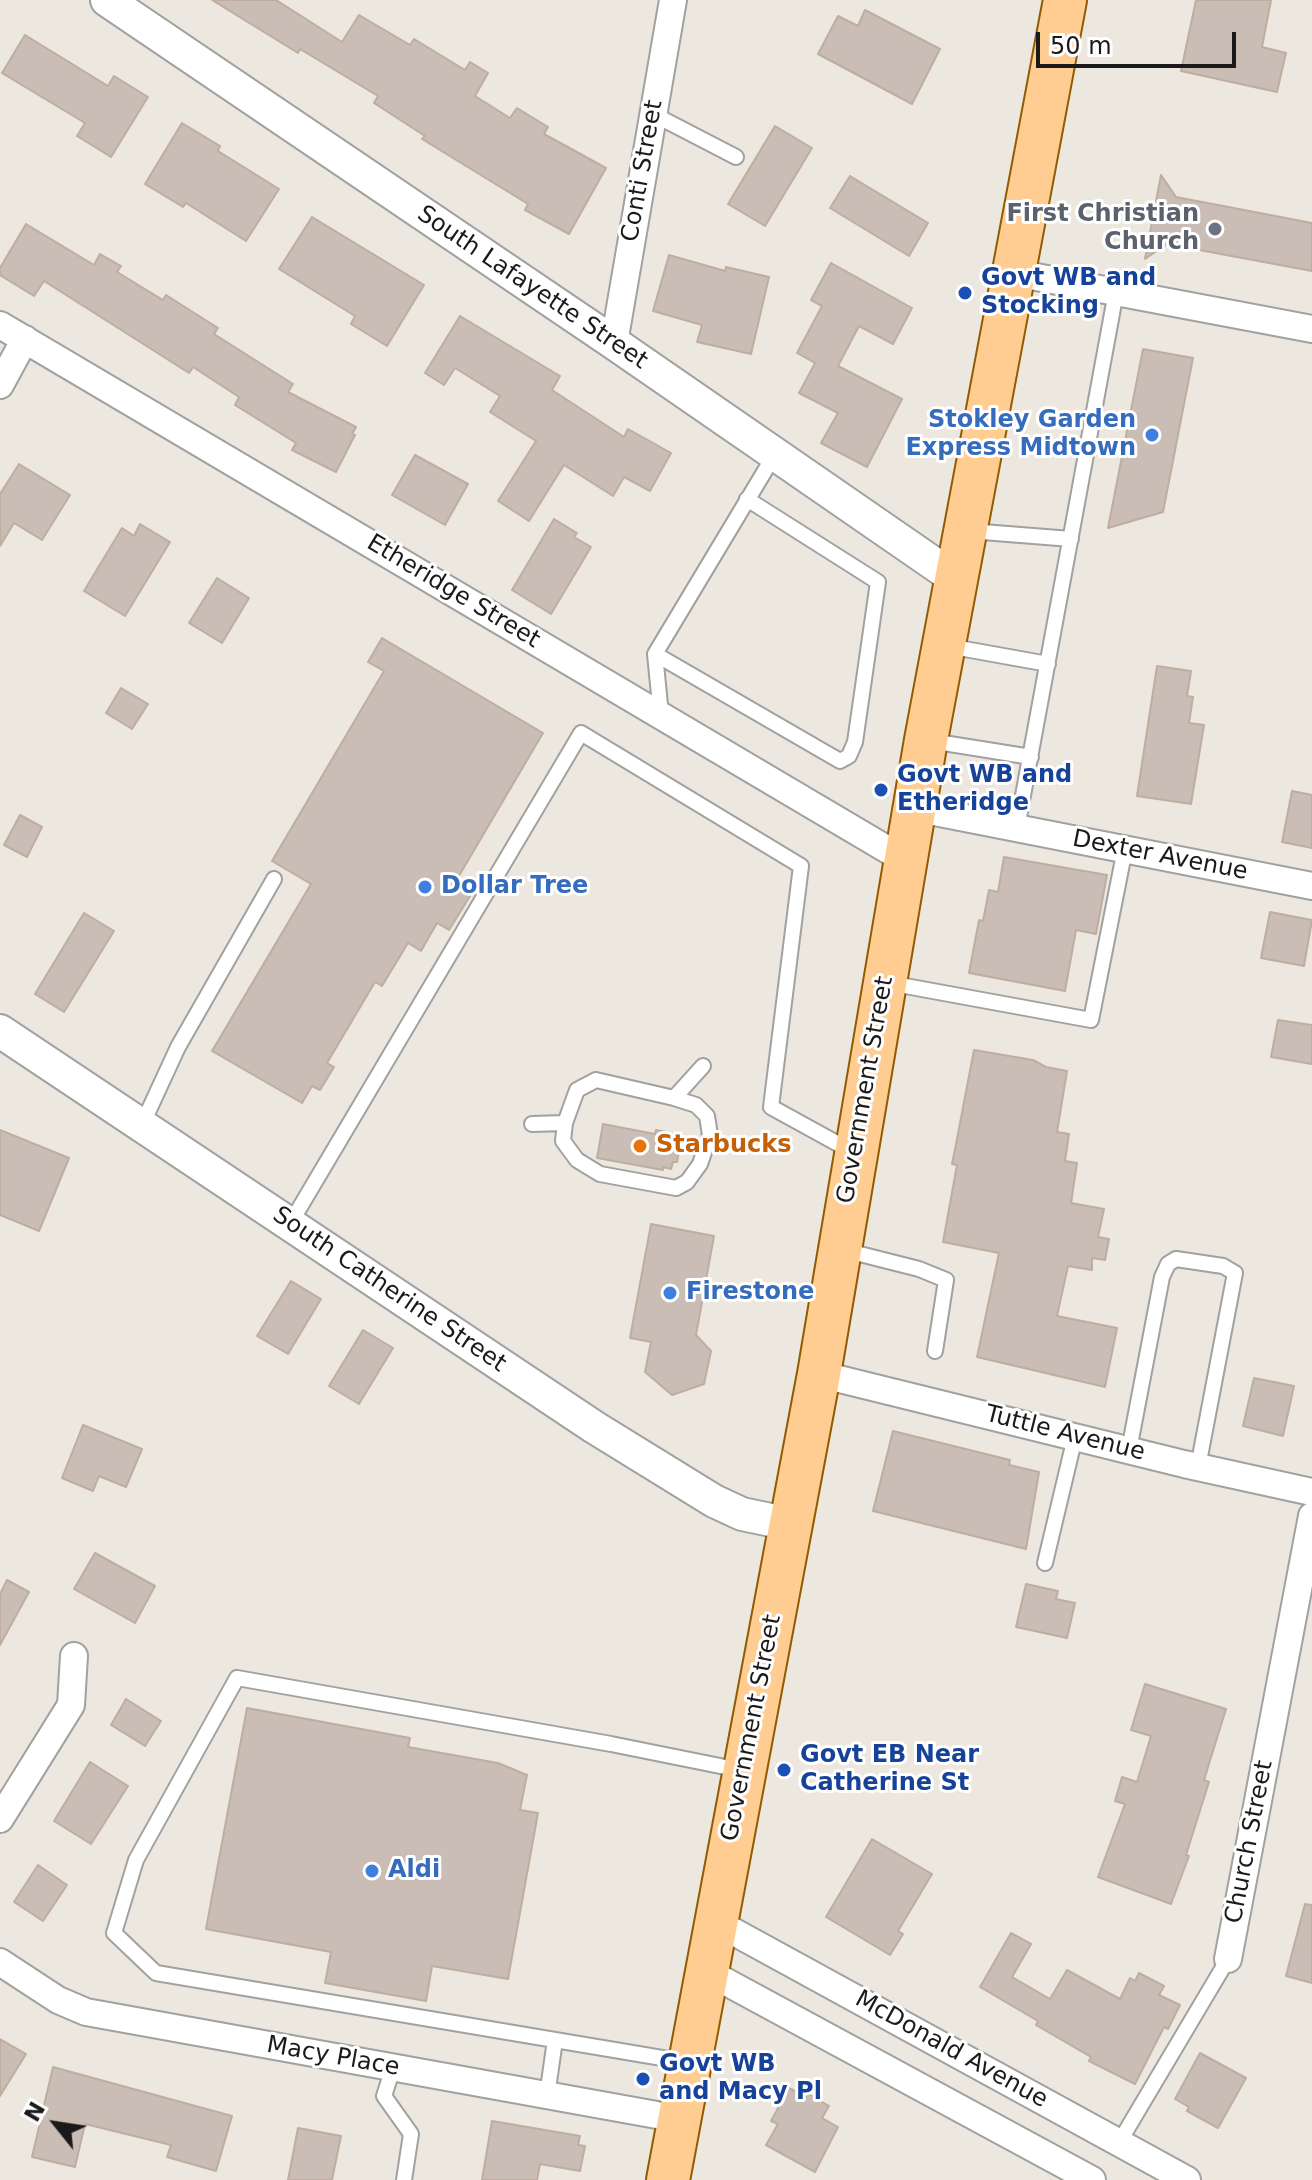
<!DOCTYPE html>
<html>
<head>
<meta charset="utf-8">
<style>
	body { margin:0 }
	#map { position:relative; width:1312px; height:2180px; overflow:hidden; background:#ede8df; font-family:"DejaVu Sans",sans-serif }
	canvas { display:block }
	.north { position:absolute; left:16px; top:2084px; width:80px; height:80px; -webkit-text-stroke:6px #fff; paint-order:stroke; rotate:300deg; font-size:22px; font-weight:700; line-height:32px; text-align:center; color:#1a1a1a }
	.north::after { content:''; display:block; margin:auto; width:28px; height:36px; background:#1a1a1a; clip-path:polygon(50% 0,100% 100%,50% 72%,0 100%) }
	.scale { position:absolute; left:1036px; top:32px; width:200px; height:36px; box-sizing:border-box; border:4px solid #1a1a1a; border-top:0; padding-left:10px; font-size:24px; line-height:28px; white-space:nowrap; color:#1a1a1a; -webkit-text-stroke:6px #fff; paint-order:stroke }
</style>
</head>
<body>
<div id="map">
<canvas width="1312" height="2180"></canvas>
<div class="north">N</div>
<div class="scale">50 m</div>
</div>
<script>
const ctx = document.querySelector('canvas').getContext('2d');
ctx.lineJoin = 'round';
function paint(path, color) { ctx.fillStyle = color; ctx.fill(path, 'evenodd'); }
const shape = rows => new Path2D(rows.map(r => 'M' + r).join(''));
function trace(path, color, width, dash) { ctx.strokeStyle = color; ctx.lineWidth = width; ctx.lineCap = dash ? 'butt' : 'round'; ctx.setLineDash(dash || []); ctx.stroke(path); }
function write(font, color, halo, rows, align = 'center') {
  ctx.font = font + ' "DejaVu Sans",sans-serif'; ctx.lineWidth = 6; ctx.setLineDash([]); ctx.textBaseline = 'middle'; ctx.strokeStyle = halo; ctx.fillStyle = color; for (const [text, x, y, turn = 0] of rows) {
    ctx.save(); ctx.translate(x, y); ctx.rotate((+turn || 0) * Math.PI / 180); ctx.textAlign = isNaN(turn) ? turn : align; if (halo) ctx.strokeText(text, 0, 0); ctx.fillText(text, 0, 0); ctx.restore();
  }
}
const building = shape([
	[212,0,276,0,342,42,359,15,410,45,414,39,465,70,470,62,488,73,475,96,510,118,517,108,548,127,544,134,606,168,569,234,525,210,528,204,422,139,425,136,374,103,378,96,300,49,298,53,212,0],
	[1196,0,1271,0,1262,47,1286,53,1277,92,1181,71,1196,0],
	[865,10,940,49,912,104,818,54,838,16,858,26,865,10],
	[25,35,108,86,114,76,148,97,111,157,77,136,85,123,2,73,25,35],
	[182,123,220,146,218,151,279,189,246,241,186,203,183,207,145,184,182,123],
	[775,126,812,148,765,226,728,204,775,126],
	[1161,175,1176,197,1312,223,1312,271,1167,244,1145,259,1161,175],
	[850,176,928,223,909,256,830,208,850,176],
	[312,217,424,285,387,346,351,324,355,316,279,269,312,217],
	[26,224,94,265,100,254,121,266,117,272,163,300,166,295,218,328,214,334,293,384,288,392,356,427,352,434,355,435,336,472,292,450,296,443,235,405,239,397,193,367,189,373,44,281,34,296,0,275,0,268,26,224],
	[669,255,725,271,726,267,769,277,751,354,697,342,702,325,653,311,669,255],
	[831,263,912,308,893,344,859,326,838,366,902,399,867,467,821,443,838,413,799,393,815,363,797,353,822,306,811,300,831,263],
	[460,316,560,376,552,390,624,437,628,429,671,453,650,491,624,477,613,496,564,465,529,521,498,501,536,441,490,412,500,396,455,368,444,385,425,373,460,316],
	[1143,349,1193,358,1163,512,1108,528,1143,349],
	[415,455,468,484,445,525,392,495,415,455],
	[19,464,70,495,42,540,14,523,0,546,0,494,19,464],
	[554,519,577,533,574,537,591,547,551,614,512,590,554,519],
	[140,524,170,542,125,616,84,591,122,528,134,536,140,524],
	[217,578,249,598,222,643,189,623,217,578],
	[382,638,543,733,453,886,470,896,449,930,437,923,421,951,408,943,382,986,375,982,327,1063,334,1067,320,1090,312,1086,302,1103,212,1051,311,884,272,861,384,671,368,662,382,638],
	[1157,666,1191,671,1187,696,1193,697,1189,723,1204,725,1191,804,1137,796,1157,666],
	[121,688,148,704,132,729,106,713,121,688],
	[1292,791,1312,795,1312,848,1282,842,1292,791],
	[20,815,42,827,27,857,4,845,20,815],
	[1004,857,1107,875,1096,934,1076,930,1065,991,969,973,979,920,983,921,989,890,998,892,1004,857],
	[1270,912,1312,920,1304,966,1261,958,1270,912],
	[84,913,114,931,64,1012,35,994,84,913],
	[1278,1020,1312,1025,1312,1064,1271,1057,1278,1020],
	[974,1050,1033,1060,1046,1067,1067,1071,1057,1132,1069,1134,1065,1161,1077,1163,1071,1203,1104,1209,1098,1237,1109,1239,1105,1260,1092,1258,1092,1270,1068,1266,1057,1316,1117,1328,1105,1387,977,1357,999,1253,943,1242,957,1165,952,1164,956,1144,974,1050],
	[603,1124,655,1134,656,1130,682,1135,677,1162,673,1162,671,1169,663,1167,663,1170,597,1158,603,1124],
	[0,1130,69,1158,39,1231,0,1215,0,1130],
	[651,1224,714,1236,696,1335,711,1351,704,1384,672,1395,645,1372,651,1342,630,1338,651,1224],
	[291,1281,321,1299,288,1354,257,1336,291,1281],
	[363,1330,393,1348,359,1404,329,1386,363,1330],
	[1254,1378,1294,1386,1283,1436,1243,1426,1254,1378],
	[83,1425,142,1449,126,1487,99,1476,93,1491,62,1478,83,1425],
	[893,1431,1010,1460,1009,1465,1039,1472,1026,1549,873,1511,893,1431],
	[95,1553,155,1586,135,1623,74,1589,95,1553],
	[7,1580,29,1592,0,1645,0,1594,7,1580],
	[1026,1584,1058,1591,1056,1599,1075,1603,1067,1638,1016,1627,1026,1584],
	[1145,1684,1226,1709,1204,1780,1209,1782,1186,1855,1189,1856,1171,1904,1098,1877,1125,1804,1115,1801,1122,1777,1137,1782,1151,1736,1131,1730,1145,1684],
	[126,1699,161,1721,145,1746,111,1725,126,1699],
	[247,1708,410,1738,408,1747,498,1763,527,1775,520,1810,538,1813,508,1979,432,1966,426,2001,325,1983,331,1952,206,1929,247,1708],
	[90,1762,128,1786,91,1844,54,1821,90,1762],
	[872,1839,932,1874,898,1931,903,1934,890,1955,826,1917,872,1839],
	[38,1865,67,1885,43,1921,14,1902,38,1865],
	[1305,1904,1312,1905,1312,1983,1286,1976,1305,1904],
	[1011,1933,1031,1944,1012,1977,1050,1999,1067,1970,1120,1999,1130,1978,1135,1981,1139,1973,1164,1986,1159,1995,1180,2005,1168,2029,1164,2027,1135,2084,1089,2061,1091,2057,1036,2025,1038,2021,980,1987,1011,1933],
	[0,2039,26,2054,0,2096,0,2039],
	[1200,2053,1246,2078,1218,2128,1187,2111,1189,2107,1175,2099,1200,2053],
	[53,2067,232,2116,216,2171,167,2157,171,2145,85,2124,75,2167,32,2157,53,2067],
	[789,2088,806,2097,807,2093,829,2106,822,2118,838,2127,815,2172,766,2145,778,2124,771,2121,789,2088],
	[492,2121,580,2136,578,2145,585,2146,580,2171,540,2164,537,2180,482,2180,492,2121],
	[298,2128,341,2136,332,2180,288,2180,298,2128]
]);
paint(building, '#c9bdb5');
trace(building, '#bfada0', 2);
const service = shape([
	[653,114,736,157],
	[970,531,1071,539],
	[948,646,1048,664],
	[655,654,840,761,849,756,855,742,878,582,747,499],
	[661,715,655,654,775,454],
	[931,741,1031,757],
	[1017,828,1116,292],
	[889,983,1091,1020,1125,849],
	[674,1098,696,1105,707,1116,710,1135,700,1164,687,1182,676,1188,600,1174,577,1160,563,1141,565,1123,577,1090,596,1080,674,1098,703,1066],
	[532,1124,565,1123],
	[142,1125,178,1047,274,879],
	[290,1224,581,733,801,866,771,1107,851,1151],
	[844,1250,919,1269,946,1280,935,1351],
	[1129,1450,1162,1277,1168,1264,1176,1259,1223,1266,1235,1273,1198,1467],
	[1045,1563,1075,1437],
	[686,2062,156,1973,114,1933,136,1860,237,1678,611,1744,740,1770],
	[393,2068,384,2096,411,2134,404,2180],
	[547,2096,555,2040],
	[1120,2141,1228,1959]
]);
const minor = shape([
	[1015,273,1312,329],
	[0,325,905,860],
	[614,343,673,0],
	[0,385,25,339],
	[914,808,1312,886],
	[819,1374,1184,1464,1312,1492],
	[0,1819,71,1705,74,1656],
	[714,1921,1187,2180],
	[1228,1959,1312,1516],
	[0,1962,58,2000,86,2012,679,2119],
	[706,1971,1092,2180]
]);
const tertiary = shape([
	[107,0,614,343,956,579],
	[0,1031,594,1427,714,1501,742,1514,790,1524]
]);
const primary = shape([
	[668,2180,819,1374,926,740,1065,0]
]);
trace(service, '#a1a1a1', 18);
trace(minor, '#a1a1a1', 30);
trace(tertiary, '#a1a1a1', 36);
trace(primary, '#915b00', 46);
trace(service, '#fff', 14);
trace(minor, '#fff', 26);
trace(tertiary, '#fff', 32);
trace(primary, '#ffcc92', 42);
for (const [x, y, r, color] of [
	[1215,229,8,"#6b7280"],
	[965,293,8,"#1a4fb4"],
	[1152,435,8,"#3f7fe0"],
	[881,790,8,"#1a4fb4"],
	[425,887,8,"#3f7fe0"],
	[640,1146,8,"#e8710a"],
	[670,1293,8,"#3f7fe0"],
	[784,1770,8,"#1a4fb4"],
	[372,1871,8,"#3f7fe0"],
	[643,2079,8,"#1a4fb4"]
]) { const dot = new Path2D(); dot.arc(x, y, r, 0, 2 * Math.PI); ctx.fillStyle = color; ctx.fill(dot); trace(dot, '#fff', 3); }
write('24px', '#1a1a1a', '#fff', [
	["Conti Street",643,171,-80],
	["South Lafayette Street",532,288,34],
	["Etheridge Street",453,592,31],
	["Dexter Avenue",1160,856,11],
	["Government Street",866,1090,-80],
	["South Catherine Street",389,1290,34],
	["Tuttle Avenue",1065,1434,14],
	["Government Street",752,1728,-79],
	["Church Street",1250,1842,-79],
	["McDonald Avenue",951,2050,29],
	["Macy Place",333,2057,10]
]);
write('bold 24px', '#5b616d', '#fff', [
	["First Christian",1199,215],
	["Church",1199,243]
], 'right');
write('bold 24px', '#164399', '#fff', [
	["Govt WB and",981,279],
	["Stocking",981,307],
	["Govt WB and",897,776],
	["Etheridge",897,804],
	["Govt EB Near",800,1756],
	["Catherine St",800,1784],
	["Govt WB",659,2065],
	["and Macy Pl",659,2093]
], 'left');
write('bold 24px', '#366cbe', '#fff', [
	["Stokley Garden",1136,421,"right"],
	["Express Midtown",1136,449,"right"],
	["Dollar Tree",441,887],
	["Firestone",686,1293],
	["Aldi",388,1871]
], 'left');
write('bold 24px', '#c56008', '#fff', [
	["Starbucks",656,1146]
], 'left');
</script>
</body>
</html>
